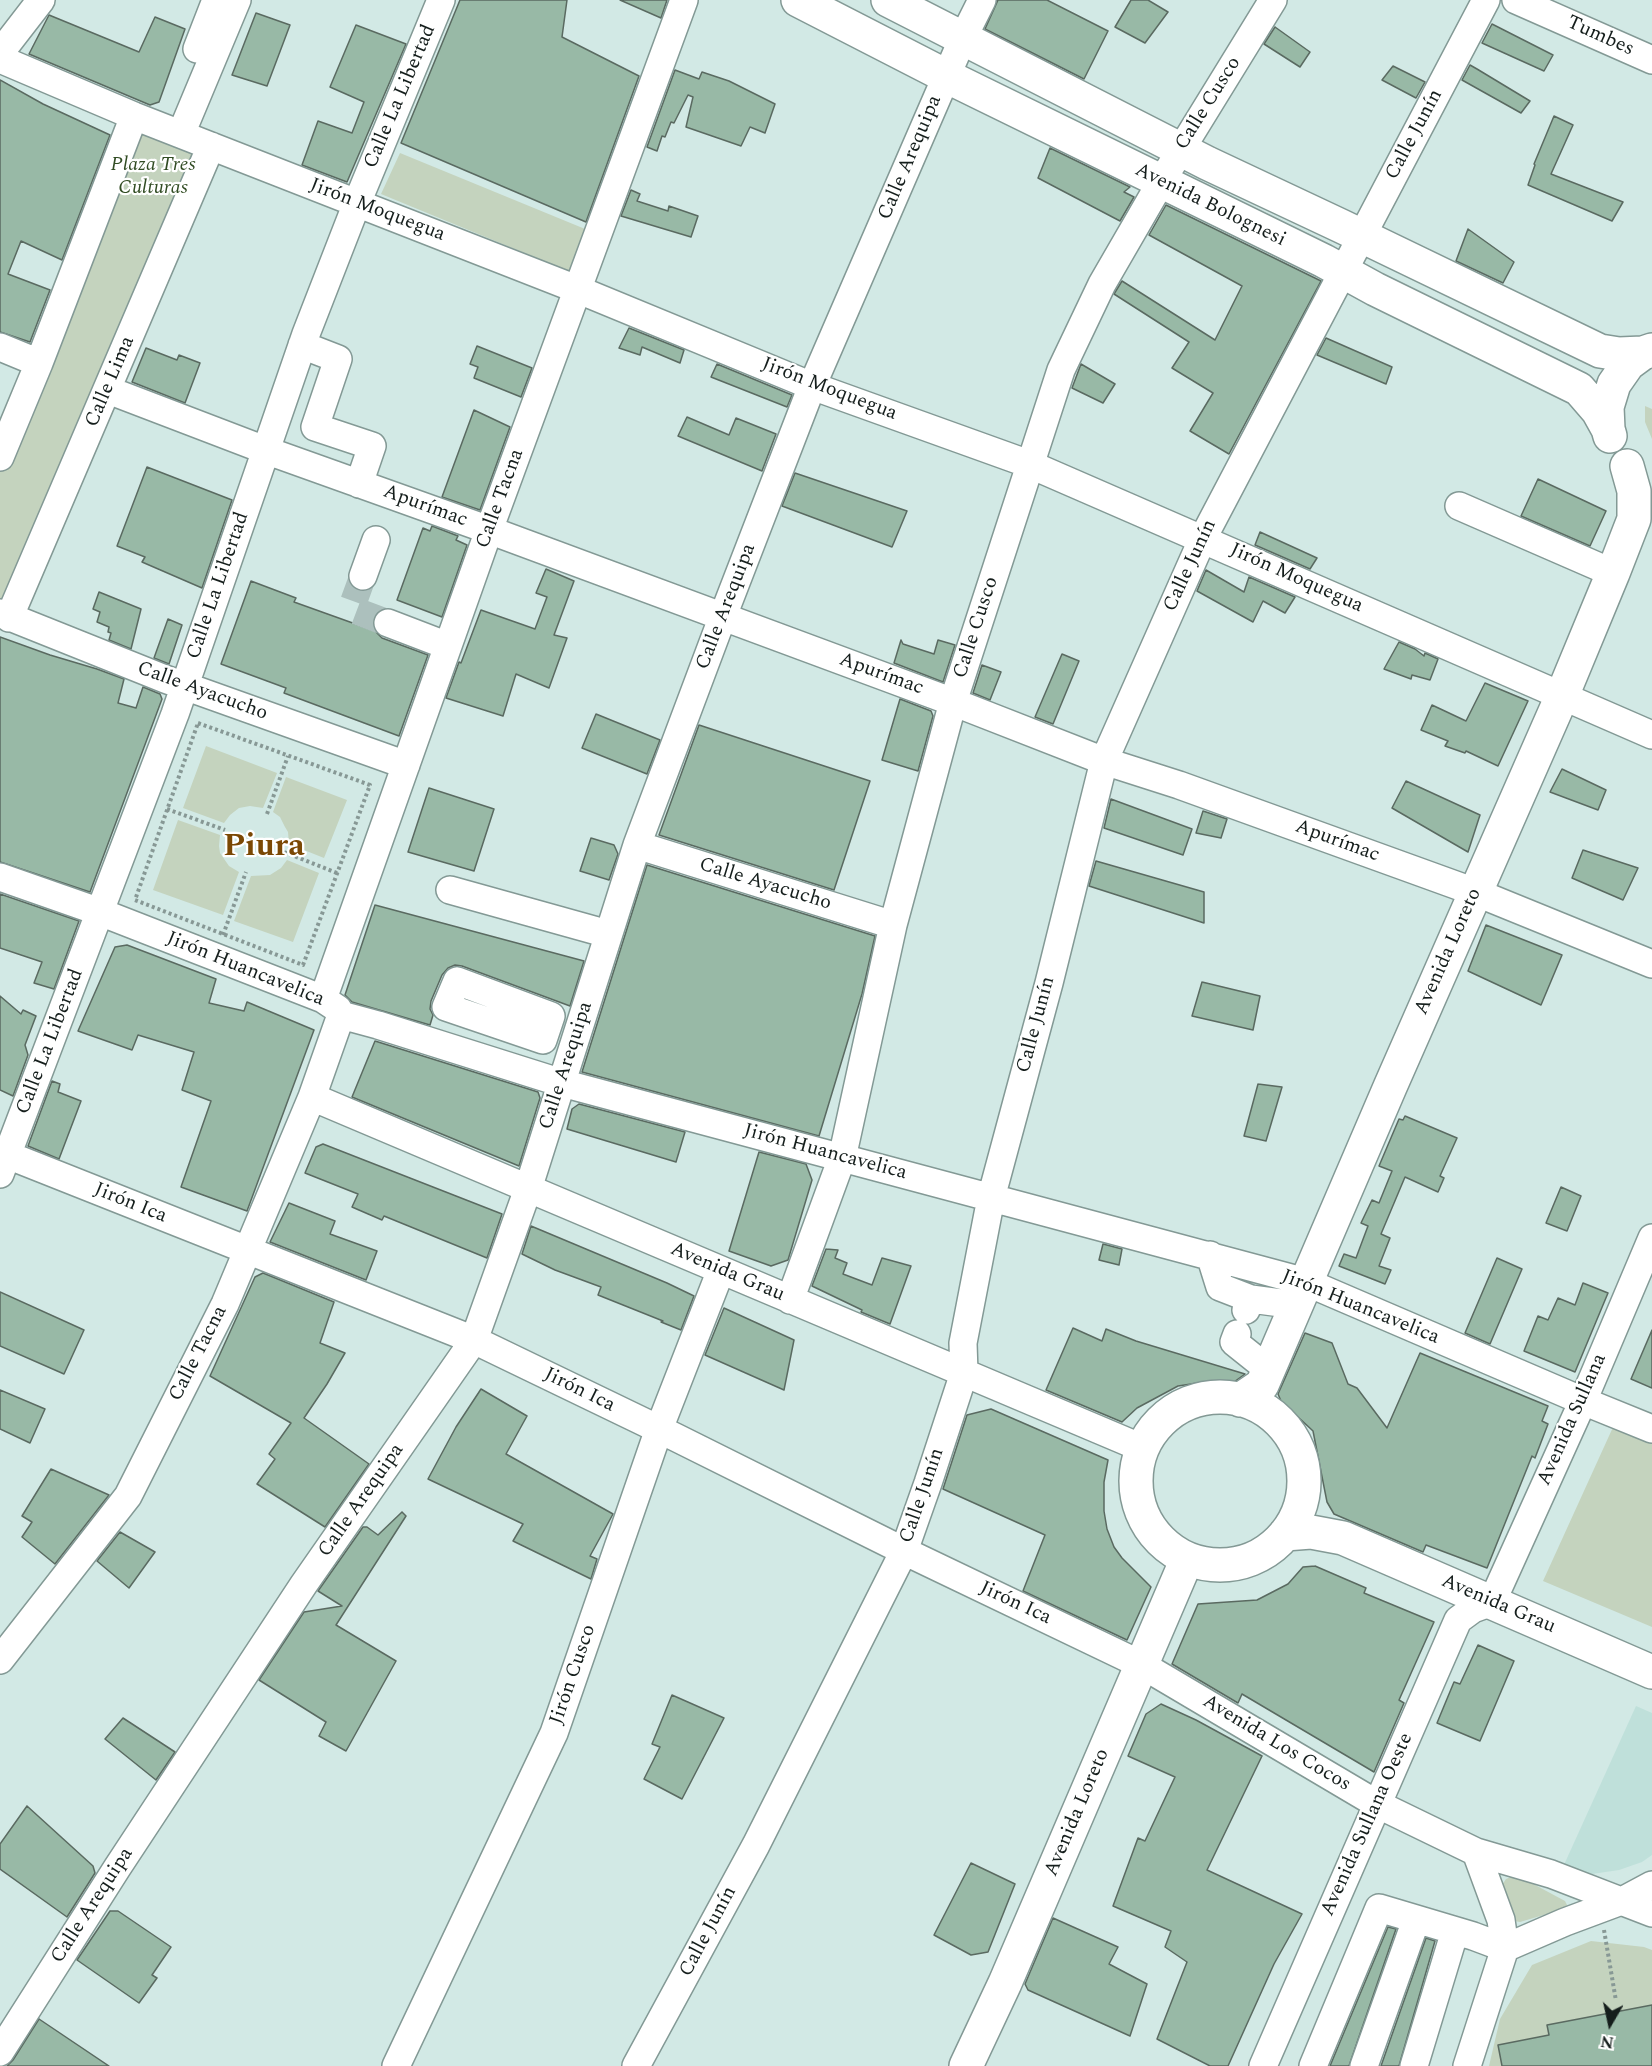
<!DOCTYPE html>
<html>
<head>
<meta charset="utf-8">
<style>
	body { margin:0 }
	#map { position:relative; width:1652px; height:2066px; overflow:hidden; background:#d2e9e5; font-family:Spectral,serif }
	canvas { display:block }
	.north { position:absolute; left:1580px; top:1994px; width:60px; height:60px; -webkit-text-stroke:4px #fff; paint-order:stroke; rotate:189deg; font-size:16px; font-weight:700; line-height:24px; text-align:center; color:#151e1c }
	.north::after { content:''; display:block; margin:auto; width:21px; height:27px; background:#151e1c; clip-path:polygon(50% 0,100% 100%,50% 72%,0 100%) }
</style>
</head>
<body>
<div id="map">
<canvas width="1652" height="2066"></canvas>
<div class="north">N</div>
</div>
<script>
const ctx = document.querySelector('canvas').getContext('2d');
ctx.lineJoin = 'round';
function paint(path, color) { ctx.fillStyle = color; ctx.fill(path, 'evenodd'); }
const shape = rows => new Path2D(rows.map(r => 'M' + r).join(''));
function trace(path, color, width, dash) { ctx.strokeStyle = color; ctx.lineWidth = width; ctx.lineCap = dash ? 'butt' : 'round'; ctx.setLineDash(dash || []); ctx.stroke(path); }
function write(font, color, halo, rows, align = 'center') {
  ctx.font = font + ' Spectral,serif'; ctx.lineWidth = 4.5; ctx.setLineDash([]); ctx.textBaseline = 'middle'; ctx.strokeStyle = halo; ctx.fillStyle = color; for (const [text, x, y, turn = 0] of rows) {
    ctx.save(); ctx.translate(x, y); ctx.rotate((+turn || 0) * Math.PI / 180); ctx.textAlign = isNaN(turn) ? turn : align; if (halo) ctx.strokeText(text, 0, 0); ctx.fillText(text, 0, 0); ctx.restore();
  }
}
paint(shape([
	[1636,1706,1652,1713,1652,1855,1642,1862,1619,1870,1592,1874,1563,1867]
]), '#bfe0da');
paint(shape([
	[134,116,211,146,0,613,0,457],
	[400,153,590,231,573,273,381,194],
	[1645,406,1652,409,1652,439,1645,422],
	[206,746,277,773,263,808,250,806,239,808,230,815,224,823,183,808],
	[286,777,347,800,324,858,289,844,288,832,285,827,280,817,273,812],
	[178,820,220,835,219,846,220,853,229,866,239,872,223,915,153,890],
	[287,860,319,873,293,942,234,921,251,876,270,875,281,868],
	[1614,1425,1652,1441,1652,1627,1543,1581],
	[1511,1877,1524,1879,1565,1901,1567,1905,1564,1909,1520,1922,1514,1921,1502,1885,1506,1879],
	[1591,1941,1644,1947,1652,1950,1652,2066,1489,2066,1500,2019,1532,1965]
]), '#c4d3be');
const building = shape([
	[460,0,567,0,562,37,639,76,586,222,401,143,460,0],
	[620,0,667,0,661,18,620,0],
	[998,0,1047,0,1108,31,1084,79,985,29,998,0],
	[1131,0,1148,0,1168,12,1145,43,1115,27,1131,0],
	[256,13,290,25,267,86,232,75,256,13],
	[49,15,139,52,155,17,185,29,159,102,150,105,29,54,49,15],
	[1492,24,1553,55,1544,71,1482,43,1492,24],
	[356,25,406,44,347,182,302,165,318,121,352,133,364,102,330,87,356,25],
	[1275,27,1310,52,1300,67,1264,44,1275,27],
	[1470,65,1477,69,1530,101,1521,113,1462,80,1470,65],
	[1393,66,1425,82,1416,98,1382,80,1393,66],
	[675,70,699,79,702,72,729,81,775,104,765,133,750,127,741,146,686,127,693,97,688,95,674,123,671,122,665,137,662,136,657,151,647,147,675,70],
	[0,80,43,104,110,135,62,260,21,241,8,274,50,290,30,342,0,332,0,80],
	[1554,116,1573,125,1551,174,1623,202,1612,221,1528,185,1535,165,1534,164,1554,116],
	[1050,148,1130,187,1124,192,1134,197,1120,221,1038,178,1050,148],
	[631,190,640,194,637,201,668,211,669,206,698,216,691,237,621,216,631,190],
	[1166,205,1321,281,1229,454,1190,431,1213,393,1172,368,1189,342,1114,294,1122,281,1215,340,1242,286,1149,235,1166,205],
	[1468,229,1514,262,1503,283,1456,261,1468,229],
	[629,328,684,350,680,363,642,347,640,355,619,348,629,328],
	[1326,338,1392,367,1386,384,1317,355,1326,338],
	[477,346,532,368,521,397,474,378,478,367,470,364,477,346],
	[146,348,177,360,179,355,200,363,185,403,132,382,146,348],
	[717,364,792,395,787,407,711,377,717,364],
	[1081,364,1115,384,1103,403,1072,388,1081,364],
	[474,410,510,427,480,510,442,497,474,410],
	[687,417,729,435,736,418,776,434,762,471,678,436,687,417],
	[147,467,232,500,202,588,142,562,145,557,117,546,147,467],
	[795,473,907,511,892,547,782,506,795,473],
	[1538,479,1606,511,1590,546,1521,516,1538,479],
	[432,526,458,536,456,540,467,545,442,617,397,600,423,528,430,531,432,526],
	[1260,532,1317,558,1310,569,1255,545,1260,532],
	[546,569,574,581,554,635,567,638,549,688,516,674,503,716,446,698,459,662,461,663,481,610,535,629,547,597,536,593,546,569],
	[1206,570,1244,592,1249,577,1295,597,1285,613,1263,601,1253,622,1197,591,1206,570],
	[251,581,296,598,294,602,375,631,382,638,428,655,399,736,284,693,286,688,221,664,251,581],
	[99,592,141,609,131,649,109,640,111,633,108,632,109,627,97,622,100,612,93,609,99,592],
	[168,619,182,625,169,664,154,658,168,619],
	[0,637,50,655,97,669,124,679,118,703,136,708,143,687,160,694,162,699,90,892,0,862,0,637],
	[901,640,903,644,934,654,938,640,955,645,943,682,894,663,901,640],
	[1399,642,1415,649,1424,656,1425,653,1438,659,1430,680,1412,675,1411,679,1384,669,1399,642],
	[1062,654,1079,661,1053,724,1035,717,1062,654],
	[982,665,1001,672,990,700,973,693,982,665],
	[1485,683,1528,701,1498,766,1466,751,1465,753,1445,746,1448,741,1421,730,1432,705,1466,721,1485,683],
	[900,699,931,711,933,716,918,771,882,760,900,699],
	[596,714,660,740,647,774,582,748,596,714],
	[699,725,870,781,834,890,659,835,699,725],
	[1562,769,1606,790,1598,810,1550,792,1562,769],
	[1406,781,1480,815,1468,852,1392,808,1406,781],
	[429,788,494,809,474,871,408,852,429,788],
	[1111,799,1192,829,1183,855,1104,828,1111,799],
	[1203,811,1227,819,1221,838,1196,833,1203,811],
	[591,838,614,845,618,854,609,880,580,871,591,838],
	[1583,850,1638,868,1623,900,1572,878,1583,850],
	[1096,861,1204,892,1204,923,1089,886,1096,861],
	[647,865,875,936,862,994,819,1136,582,1072,647,865],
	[0,894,79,921,54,989,34,983,42,962,0,948,0,894],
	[375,905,584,961,570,1006,462,966,455,965,448,968,442,975,431,1001,430,1009,433,1015,430,1025,352,1002,345,995,375,905],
	[1486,925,1562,955,1541,1005,1468,971,1486,925],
	[127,945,216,979,209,1003,244,1011,247,1002,314,1030,247,1211,181,1187,211,1101,182,1090,194,1052,138,1035,132,1050,78,1031,115,947,127,945],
	[1202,982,1260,996,1253,1030,1192,1016,1202,982],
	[0,996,21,1014,23,1010,36,1016,25,1045,28,1055,13,1096,0,1090,0,996],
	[375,1041,538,1092,540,1098,519,1166,352,1097,375,1041],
	[52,1081,60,1084,58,1092,81,1101,59,1159,28,1146,52,1081],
	[1258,1084,1282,1087,1266,1141,1244,1136,1258,1084],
	[579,1104,685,1132,676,1162,567,1129,572,1109,579,1104],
	[1405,1116,1457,1138,1440,1176,1444,1178,1438,1192,1405,1177,1381,1234,1390,1238,1379,1266,1391,1270,1385,1284,1339,1266,1344,1254,1356,1258,1368,1226,1361,1223,1372,1200,1379,1203,1392,1171,1379,1166,1399,1119,1403,1120,1405,1116],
	[323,1144,502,1214,487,1258,384,1216,382,1220,352,1207,358,1194,305,1173,316,1147,323,1144],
	[759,1152,806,1164,812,1180,788,1260,771,1266,729,1251,759,1152],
	[1561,1187,1581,1196,1567,1231,1546,1223,1561,1187],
	[289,1203,335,1221,330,1234,377,1251,366,1280,270,1242,289,1203],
	[531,1226,667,1283,694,1296,681,1330,661,1322,663,1321,598,1295,601,1287,555,1270,522,1254,531,1226],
	[1103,1244,1122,1249,1119,1265,1099,1260,1103,1244],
	[826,1249,838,1250,835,1258,847,1263,843,1274,872,1285,882,1258,911,1266,890,1324,861,1312,862,1310,812,1286,826,1249],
	[1497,1258,1522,1269,1490,1344,1465,1333,1497,1258],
	[263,1273,334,1302,320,1343,345,1353,327,1384,304,1418,369,1464,325,1527,257,1484,275,1459,269,1454,291,1423,210,1376,255,1277,263,1273],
	[1583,1283,1608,1293,1575,1372,1524,1351,1538,1316,1548,1320,1558,1298,1575,1305,1583,1283],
	[0,1292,84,1330,64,1374,0,1346,0,1292],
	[724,1308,794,1340,784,1390,705,1355,724,1308],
	[1073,1328,1102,1341,1106,1329,1136,1341,1245,1374,1234,1382,1211,1381,1178,1386,1137,1408,1122,1422,1046,1390,1073,1328],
	[1652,1330,1652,1388,1631,1379,1652,1330],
	[1305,1333,1332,1343,1348,1384,1357,1388,1387,1428,1420,1353,1548,1406,1542,1421,1548,1424,1535,1458,1532,1456,1487,1568,1426,1545,1423,1552,1334,1514,1327,1502,1313,1431,1281,1401,1278,1394,1305,1333],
	[481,1389,527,1416,506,1454,613,1514,590,1556,597,1559,591,1579,513,1541,523,1524,428,1479,456,1427,481,1389],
	[0,1390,45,1409,30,1443,0,1429,0,1390],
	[991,1409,1108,1460,1104,1482,1104,1511,1107,1529,1114,1547,1122,1558,1151,1587,1127,1640,1023,1591,1045,1535,943,1489,967,1415,991,1409],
	[51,1469,109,1495,55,1564,22,1537,32,1522,22,1516,51,1469],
	[402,1512,406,1516,336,1625,396,1661,346,1751,319,1736,326,1722,259,1680,304,1612,342,1606,318,1591,363,1527,367,1527,378,1535,402,1512],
	[120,1532,155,1552,129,1588,97,1561,120,1532],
	[1315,1566,1366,1588,1364,1593,1434,1622,1399,1700,1404,1703,1374,1772,1242,1694,1238,1703,1172,1664,1198,1604,1257,1600,1288,1584,1303,1567,1315,1566],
	[1478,1645,1514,1661,1480,1741,1437,1723,1454,1682,1460,1684,1478,1645],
	[672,1695,724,1718,682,1799,644,1779,660,1747,652,1744,672,1695],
	[1161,1704,1196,1720,1262,1756,1207,1870,1302,1914,1274,1964,1228,2066,1210,2066,1157,2039,1187,1962,1165,1947,1171,1931,1113,1906,1138,1838,1145,1841,1175,1777,1128,1756,1146,1714,1161,1704],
	[123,1718,175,1752,156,1780,105,1739,123,1718],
	[27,1806,93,1866,95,1873,67,1917,0,1869,0,1844,27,1806],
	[971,1863,1015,1884,988,1952,971,1955,934,1935,971,1863],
	[110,1911,118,1911,171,1947,152,1975,157,1978,139,2003,77,1960,110,1911],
	[1053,1918,1118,1947,1109,1964,1147,1984,1130,2036,1028,1990,1025,1984,1053,1918],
	[1388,1927,1396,1929,1349,2066,1330,2066,1388,1927],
	[1426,1938,1435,1941,1399,2066,1381,2066,1426,1938],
	[1652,2005,1652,2066,1502,2066,1498,2045,1549,2035,1547,2025,1652,2005],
	[39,2019,109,2066,7,2066,13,2060,39,2019]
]);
paint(building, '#98b9a6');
trace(building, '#5a6a61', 1.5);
trace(shape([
	[363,576,351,609,388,623]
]), '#acc0bd', 27, [27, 14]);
const minor = shape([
	[1516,0,1652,60],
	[197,49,216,0],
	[0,53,41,0],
	[0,59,134,116,579,290,812,386,1029,464,1652,735],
	[181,134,237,0],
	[302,345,338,359,315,427,372,446,359,484],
	[0,347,39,363],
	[108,390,265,450,489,530,953,702,1104,761,1179,785,1475,892,1652,964],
	[0,457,39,363,134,116],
	[1459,506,1613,573],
	[363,576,376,540],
	[0,613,165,679,406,765],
	[9,618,211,146],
	[388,623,448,646],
	[637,845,893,925],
	[0,877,100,912,323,999,338,1009,341,1015,378,1025,562,1083,1306,1282,1583,1401,1652,1429],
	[450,890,608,934],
	[457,981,551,1016,543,1040,446,1007,457,981],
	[323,999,489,530,684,0],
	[312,1097,1142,1448],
	[0,1152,474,1340,675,1437,904,1551,1142,1665,1377,1804,1476,1852,1551,1874,1652,1913],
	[0,1174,175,714,306,334,357,203,441,0],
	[1210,1255,1220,1287,1251,1299],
	[790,1300,842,1158,893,925,953,702,1061,370,1102,284,1161,182,1273,0],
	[1246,1310,1251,1299,1296,1305],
	[1237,1334,1234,1342,1269,1370],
	[0,1660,128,1496,225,1304,312,1097,341,1015],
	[1505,1948,1565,1922,1624,1900,1652,1885],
	[0,2052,117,1868,304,1584,474,1340,528,1189,637,845,723,616,812,386,963,38,982,0],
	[396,2066,554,1733,659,1429,721,1270],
	[636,2066,756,1845,904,1551,928,1483,964,1373,963,1343,991,1198,1049,983,1104,761,1203,538,1486,0],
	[1263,2066,1458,1620,1473,1609,1492,1602,1583,1401,1652,1238],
	[1313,2066,1379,1908,1473,1936,1505,1948],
	[1364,2066,1416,1920],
	[1414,2066,1455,1931],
	[1467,2066,1505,1948,1501,1920,1476,1852]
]);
const major = shape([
	[798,0,946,76,1324,261,1375,289,1579,389,1598,411,1608,429],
	[888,0,1207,163,1341,226,1600,351,1619,354,1643,353],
	[1610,436,1608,429,1607,407,1614,384,1628,364,1643,353,1652,350],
	'1136 1481a84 84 0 1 1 168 0a84 84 0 1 1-168 0Z',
	[1240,1400,1262,1385,1390,1087,1562,696,1613,573,1634,519,1634,491,1627,466],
	[1285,1534,1311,1532,1343,1538,1652,1672],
	[966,2066,1005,1983,1187,1559]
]);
trace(minor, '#839995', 30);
trace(major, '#839995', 36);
trace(shape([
	[198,723,370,785,303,965,135,900,198,723],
	[167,809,225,830],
	[267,814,288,756],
	[284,852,337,873],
	[223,935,246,872],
	[1604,1930,1616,2001]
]), '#879895', 4, [3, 3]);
trace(minor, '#fff', 27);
trace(major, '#fff', 33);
write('20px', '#151e1c', '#fff', [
	["Tumbes",1600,37,24],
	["Calle La Libertad",401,97,-67],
	["Calle Cusco",1209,104,-58],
	["Calle Junín",1415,135,-62],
	["Calle Arequipa",911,158,-67],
	["Avenida Bolognesi",1210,206,26],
	["Jirón Moquegua",377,211,21],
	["Calle Lima",111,382,-67],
	["Jirón Moquegua",829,390,21],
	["Calle Tacna",501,499,-70],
	["Apurímac",425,507,20],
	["Calle Junín",1191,566,-65],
	["Jirón Moquegua",1296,579,24],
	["Calle La Libertad",219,586,-71],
	["Calle Arequipa",727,607,-69],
	["Calle Cusco",977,628,-72],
	["Apurímac",881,675,20],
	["Calle Ayacucho",202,692,20],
	["Apurímac",1337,842,20],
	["Calle Ayacucho",765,885,17],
	["Avenida Loreto",1449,952,-66],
	["Jirón Huancavelica",245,970,22],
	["Calle Junín",1037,1025,-75],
	["Calle La Libertad",51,1042,-69],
	["Calle Arequipa",567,1066,-72],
	["Jirón Huancavelica",825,1153,15],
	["Jirón Ica",130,1204,22],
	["Avenida Grau",727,1273,23],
	["Jirón Huancavelica",1360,1308,22],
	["Calle Tacna",199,1354,-63],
	["Jirón Ica",579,1391,26],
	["Avenida Sullana",1573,1420,-66],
	["Calle Junín",923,1496,-71],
	["Calle Arequipa",362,1501,-55],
	["Jirón Ica",1015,1604,25],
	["Avenida Grau",1498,1605,23],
	["Jirón Cusco",574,1675,-71],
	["Avenida Los Cocos",1276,1744,31],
	["Avenida Loreto",1078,1813,-67],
	["Avenida Sullana Oeste",1368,1825,-66],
	["Calle Arequipa",93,1906,-57],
	["Calle Junín",709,1932,-62]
]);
write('italic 20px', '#314c23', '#fff', [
	["Plaza Tres",153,166],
	["Culturas",153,189]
]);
write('bold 32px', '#7b4804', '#fff', [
	["Piura",264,849]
]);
</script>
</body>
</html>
